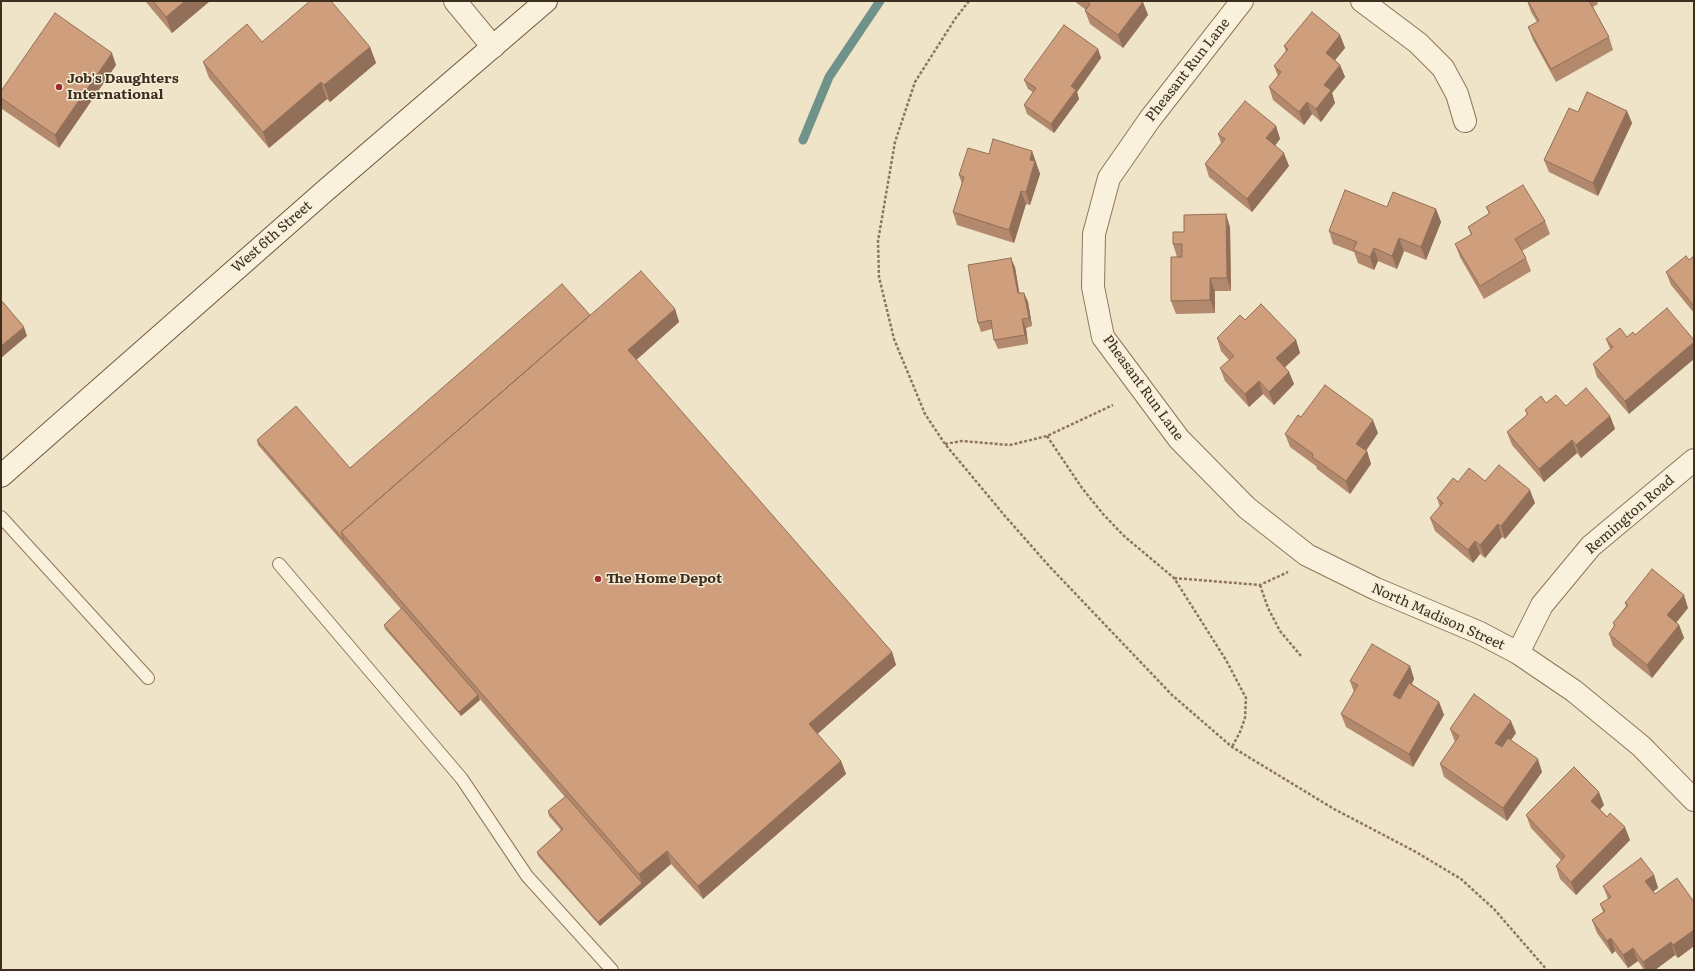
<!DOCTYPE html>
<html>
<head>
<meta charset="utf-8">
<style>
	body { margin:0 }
	#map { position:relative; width:1695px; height:971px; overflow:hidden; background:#f0e4c8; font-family:Literata,serif }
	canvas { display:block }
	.frame { position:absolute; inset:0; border:2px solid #3d2e20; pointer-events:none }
</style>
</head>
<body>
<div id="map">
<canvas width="1695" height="971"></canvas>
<div class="frame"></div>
</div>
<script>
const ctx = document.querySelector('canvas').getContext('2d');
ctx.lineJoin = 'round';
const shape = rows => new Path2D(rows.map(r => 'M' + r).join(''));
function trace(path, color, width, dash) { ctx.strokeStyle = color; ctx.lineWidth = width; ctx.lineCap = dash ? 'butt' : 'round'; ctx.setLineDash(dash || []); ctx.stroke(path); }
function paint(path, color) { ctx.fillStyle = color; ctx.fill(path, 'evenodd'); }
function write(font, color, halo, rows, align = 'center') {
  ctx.font = font + ' Literata,serif'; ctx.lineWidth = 3; ctx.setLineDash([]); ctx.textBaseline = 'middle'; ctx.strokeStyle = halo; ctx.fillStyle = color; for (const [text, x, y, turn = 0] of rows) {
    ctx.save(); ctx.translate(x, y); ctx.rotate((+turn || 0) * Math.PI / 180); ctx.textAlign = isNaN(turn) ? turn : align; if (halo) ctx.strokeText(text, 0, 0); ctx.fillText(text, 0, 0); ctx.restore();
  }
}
trace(shape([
	[803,140,829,77,880,1]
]), '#6f938a', 9);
const lane = shape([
	[1,517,148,678],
	[279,564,462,779,527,876,612,970]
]);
const street = shape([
	[455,1,493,47],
	[1242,1,1150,119,1109,178,1094,234,1093,287,1103,337,1179,439,1247,508,1307,555,1376,589,1480,633,1518,653,1574,691,1641,746,1694,800],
	[1362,1,1418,43,1443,68,1457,94,1465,121],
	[1518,653,1542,605,1591,546,1694,460]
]);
const secondary = shape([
	[1,476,326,190,546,1]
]);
trace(lane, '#8d765c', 14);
trace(street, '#8d765c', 24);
trace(secondary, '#6f573f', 24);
trace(shape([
	[969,1,955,19,915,82,895,142,878,241,879,277,894,339,925,414,945,444,1005,516,1050,567,1172,695,1232,747,1334,809,1416,852,1461,879,1494,909,1547,970],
	[1047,436,1082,488,1103,514,1124,536,1174,578,1226,660,1246,698,1245,718,1240,732,1232,747],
	[945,444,962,441,1010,445,1047,436,1113,405],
	[1174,578,1260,585,1288,572],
	[1260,585,1268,608,1280,631,1301,656]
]), '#8d765c', 2.5, [3, 2]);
trace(lane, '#faf1dc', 12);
trace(street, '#faf1dc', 22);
trace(secondary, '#faf1dc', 22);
paint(shape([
	[145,1,210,1,172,33],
	[1074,1,1142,1,1148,15,1123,48,1090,24,1085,11,1086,10],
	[1527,1,1597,1,1598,4,1593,7,1609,37,1613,50,1556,82,1533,40,1528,27,1537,22,1531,12],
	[1340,35,1345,48,1335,60,1340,65,1345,77,1332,93,1335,103,1321,122,1312,114,1304,125,1273,100,1269,87,1278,76,1274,66,1286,52,1284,46],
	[262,42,370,47,376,63,330,102,327,99,269,148,209,78,203,62],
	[1098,49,1101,58,1077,92,1079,99,1054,133,1027,114,1024,105,1033,92,1028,89,1024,80],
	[116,65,59,148,2,109,1,106,1,91],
	[1627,111,1632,123,1598,196,1549,172,1544,160,1578,112],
	[1276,126,1280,139,1275,146,1289,166,1252,212,1209,177,1205,164,1221,143,1218,134],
	[1032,151,1040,174,1030,205,1026,204,1014,243,957,225,953,212,962,184,959,175,989,154],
	[1387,207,1436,209,1441,222,1426,260,1404,251,1397,269,1378,261,1374,270,1358,263,1354,252,1333,244,1329,231],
	[1486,207,1545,221,1550,234,1522,251,1526,258,1531,271,1484,299,1460,257,1455,244,1471,235,1468,227,1489,214],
	[1230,227,1231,291,1215,291,1215,313,1176,314,1171,301,1177,257,1173,244,1184,232],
	[1694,256,1694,313,1671,285,1666,272,1689,260],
	[1015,267,1019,293,1024,293,1028,302,1032,326,1026,328,1028,344,998,349,994,340,992,329,981,332,978,323],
	[675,309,679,322,636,360,892,652,896,665,817,734,841,761,846,774,703,899,671,864,600,926,538,856,537,852,561,830,549,816,548,811,565,797,479,698,480,700,461,716,385,629,384,625,401,609,258,445,257,440,350,468,590,315],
	[1245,320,1296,340,1300,353,1285,367,1289,372,1294,384,1274,405,1263,394,1249,407,1225,381,1220,368,1229,360,1221,351,1217,338],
	[1620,328,1629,414,1597,377,1593,364,1610,349,1606,339],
	[1546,403,1566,406,1610,416,1615,429,1581,458,1577,453,1544,482,1512,445,1507,432,1527,415,1525,410],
	[1301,417,1378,433,1366,451,1367,451,1371,464,1350,494,1317,469,1316,466,1290,447,1285,434],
	[1485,481,1535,503,1505,539,1502,537,1485,558,1480,554,1473,563,1435,531,1430,518,1440,507,1437,498,1458,482],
	[1625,603,1688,608,1676,622,1679,625,1684,638,1652,678,1613,646,1609,634,1614,626,1613,623,1626,606],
	[1410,666,1414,679,1412,684,1439,702,1444,715,1413,767,1346,727,1341,714,1354,692,1350,681],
	[1450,729,1516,733,1511,740,1542,772,1507,821,1444,777,1440,764,1455,742],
	[1604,805,1600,809,1630,840,1576,895,1560,879,1556,866,1561,860,1531,828,1526,815],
	[1654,875,1658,888,1653,892,1655,894,1694,902,1694,946,1678,958,1675,955,1655,970,1644,970,1638,961,1628,968,1615,951,1612,954,1597,933,1592,920,1603,912,1600,904,1608,899,1603,886]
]), '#b2896c');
paint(shape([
	[185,1,210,1,172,33,166,17],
	[1143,2,1148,15,1123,48,1118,35],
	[1340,35,1345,48,1330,66,1326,53],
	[370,47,376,63,330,102,324,85],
	[1098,49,1101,58,1077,92,1079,99,1054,133,1051,124,1071,86],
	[112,53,116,65,59,148,55,135],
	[1340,65,1345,77,1332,93,1335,103,1321,122,1316,109,1324,85],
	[321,82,327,99,269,148,263,132],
	[1307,102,1312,114,1304,125,1299,112],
	[1627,111,1632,123,1598,196,1593,183],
	[1276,126,1280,139,1270,151,1266,138],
	[1032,151,1040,174,1030,205,1026,192,1030,160],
	[1284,153,1289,166,1252,212,1247,199],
	[1021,191,1026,204,1014,243,1009,230],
	[1436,209,1441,222,1426,260,1421,247],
	[1226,214,1230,227,1231,291,1227,278],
	[1399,238,1404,251,1397,269,1392,256],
	[1374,248,1378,261,1374,270,1370,257],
	[1011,258,1015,267,1021,302,1018,293],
	[1210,278,1215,291,1215,313,1210,300],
	[1024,293,1028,302,1032,326,1029,318],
	[675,309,679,322,633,363,628,350],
	[1022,319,1026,328,1028,344,1025,335],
	[24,327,27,336,1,358,1,346],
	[1296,340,1300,353,1281,371,1276,358],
	[1694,342,1694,359,1629,414,1625,401],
	[1289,372,1294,384,1274,405,1269,392],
	[1259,381,1263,394,1249,407,1245,394],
	[1610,416,1615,429,1581,458,1576,445],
	[1373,420,1378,433,1361,457,1356,444],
	[1572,440,1577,453,1544,482,1539,469],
	[1367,451,1371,464,1350,494,1346,481],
	[1530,490,1535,503,1505,539,1501,526],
	[1498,524,1502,537,1485,558,1480,545],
	[1475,541,1480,554,1473,563,1468,550],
	[1684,595,1688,608,1672,628,1667,615],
	[1679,625,1684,638,1652,678,1647,665],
	[892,652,896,665,814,737,809,724],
	[1410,666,1414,679,1398,708,1393,695],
	[478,695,480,700,461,716,459,712],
	[1439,702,1444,715,1413,767,1409,754],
	[1511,721,1516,733,1500,755,1495,743],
	[1538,759,1542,772,1507,821,1503,808],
	[841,761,846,774,703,899,698,886],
	[1599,792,1604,805,1596,814,1591,801],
	[1625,827,1630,840,1576,895,1571,882],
	[667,851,671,864,600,926,598,922,642,883,639,874],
	[1654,875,1658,888,1650,894,1645,881],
	[1694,930,1694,946,1678,958,1673,945],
	[1611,938,1615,951,1612,954,1607,941],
	[1671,942,1675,955,1655,970,1646,970,1643,962],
	[1633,948,1638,961,1628,968,1623,955]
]), '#916f58');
const building = shape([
	[153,1,185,1,166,17,153,1],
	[310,1,331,1,370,47,324,85,321,82,263,132,203,62,247,24,262,42,310,1],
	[1087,1,1142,1,1143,2,1118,35,1085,11,1090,4,1087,1],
	[1528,1,1589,1,1609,37,1551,69,1528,27,1539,21,1528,1],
	[1312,12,1340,35,1326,53,1340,65,1324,85,1331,90,1316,109,1307,102,1299,112,1269,87,1281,72,1274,66,1288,49,1284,46,1312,12],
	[55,13,112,53,55,135,1,98,1,91,55,13],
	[1064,25,1098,49,1071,86,1076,90,1051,124,1024,105,1036,88,1024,80,1064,25],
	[1587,92,1627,111,1593,183,1544,160,1569,108,1578,112,1587,92],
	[1245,101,1276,126,1266,138,1284,153,1247,199,1205,164,1225,139,1218,134,1245,101],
	[993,139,1032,151,1030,160,1035,161,1026,192,1021,191,1009,230,953,212,964,177,959,175,968,148,989,154,993,139],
	[1523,185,1545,221,1515,239,1526,258,1480,286,1455,244,1472,234,1468,227,1490,213,1486,207,1523,185],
	[1345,190,1387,207,1393,192,1436,209,1421,247,1399,238,1392,256,1374,248,1370,257,1353,250,1357,242,1329,231,1345,190],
	[1226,214,1227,278,1210,278,1210,300,1171,301,1171,257,1182,257,1182,244,1173,244,1173,232,1184,232,1184,215,1226,214],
	[1686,256,1689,260,1694,256,1694,306,1666,272,1686,256],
	[1011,258,1018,293,1024,293,1029,318,1022,319,1025,335,994,340,991,320,978,323,968,265,1011,258],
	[641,271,675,309,628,350,892,652,809,724,841,761,698,886,667,851,639,874,341,532,641,271],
	[562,284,590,315,341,532,344,540,257,440,296,406,350,468,562,284],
	[1,300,24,327,1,346,1,300],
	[1261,304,1296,340,1276,358,1289,372,1269,392,1259,381,1245,394,1220,368,1234,356,1217,338,1240,315,1245,320,1261,304],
	[1667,308,1694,340,1694,342,1625,401,1593,364,1613,347,1606,339,1620,328,1627,337,1633,332,1635,335,1667,308],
	[1325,385,1373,420,1356,444,1367,451,1346,481,1312,457,1313,454,1285,434,1298,415,1301,417,1325,385],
	[1586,388,1610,416,1576,445,1572,440,1539,469,1507,432,1528,414,1525,410,1541,396,1546,403,1556,395,1566,406,1586,388],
	[1499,465,1530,490,1501,526,1498,524,1480,545,1475,541,1468,550,1430,518,1443,503,1437,498,1453,478,1458,482,1469,468,1485,481,1499,465],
	[1652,569,1684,595,1667,615,1679,625,1647,665,1609,634,1615,625,1613,623,1628,605,1625,603,1652,569],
	[402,608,478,695,459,712,384,625,402,608],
	[1372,644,1410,666,1393,695,1400,699,1409,683,1439,702,1409,754,1341,714,1358,685,1350,681,1372,644],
	[1474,694,1511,721,1495,743,1502,747,1508,738,1538,759,1503,808,1440,764,1459,736,1450,729,1474,694],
	[1574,767,1599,792,1591,801,1607,817,1610,813,1625,827,1571,882,1556,866,1565,856,1526,815,1574,767],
	[566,796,642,883,598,922,537,852,563,829,548,811,566,796],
	[1641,858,1654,875,1645,881,1655,894,1677,878,1694,902,1694,930,1673,945,1671,942,1643,962,1633,948,1623,955,1611,938,1607,941,1592,920,1605,911,1600,904,1611,897,1603,886,1641,858]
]);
paint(building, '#cf9f7d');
trace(building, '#916f58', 1);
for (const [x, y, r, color] of [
	[59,87,4,"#9e2a2b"],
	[598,579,4,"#9e2a2b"]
]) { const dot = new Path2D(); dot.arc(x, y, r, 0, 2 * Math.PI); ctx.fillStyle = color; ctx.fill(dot); trace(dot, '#f7eed8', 1.5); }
write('14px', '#3d2e20', '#f7eed8', [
	["Pheasant Run Lane",1188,70,-52],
	["West 6th Street",272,237,-41],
	["Pheasant Run Lane",1143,388,54],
	["Remington Road",1630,515,-41],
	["North Madison Street",1438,617,24]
]);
write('bold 14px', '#3d2e20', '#f7eed8', [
	["Job's Daughters",67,79],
	["International",67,95],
	["The Home Depot",606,579]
], 'left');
</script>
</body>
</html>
